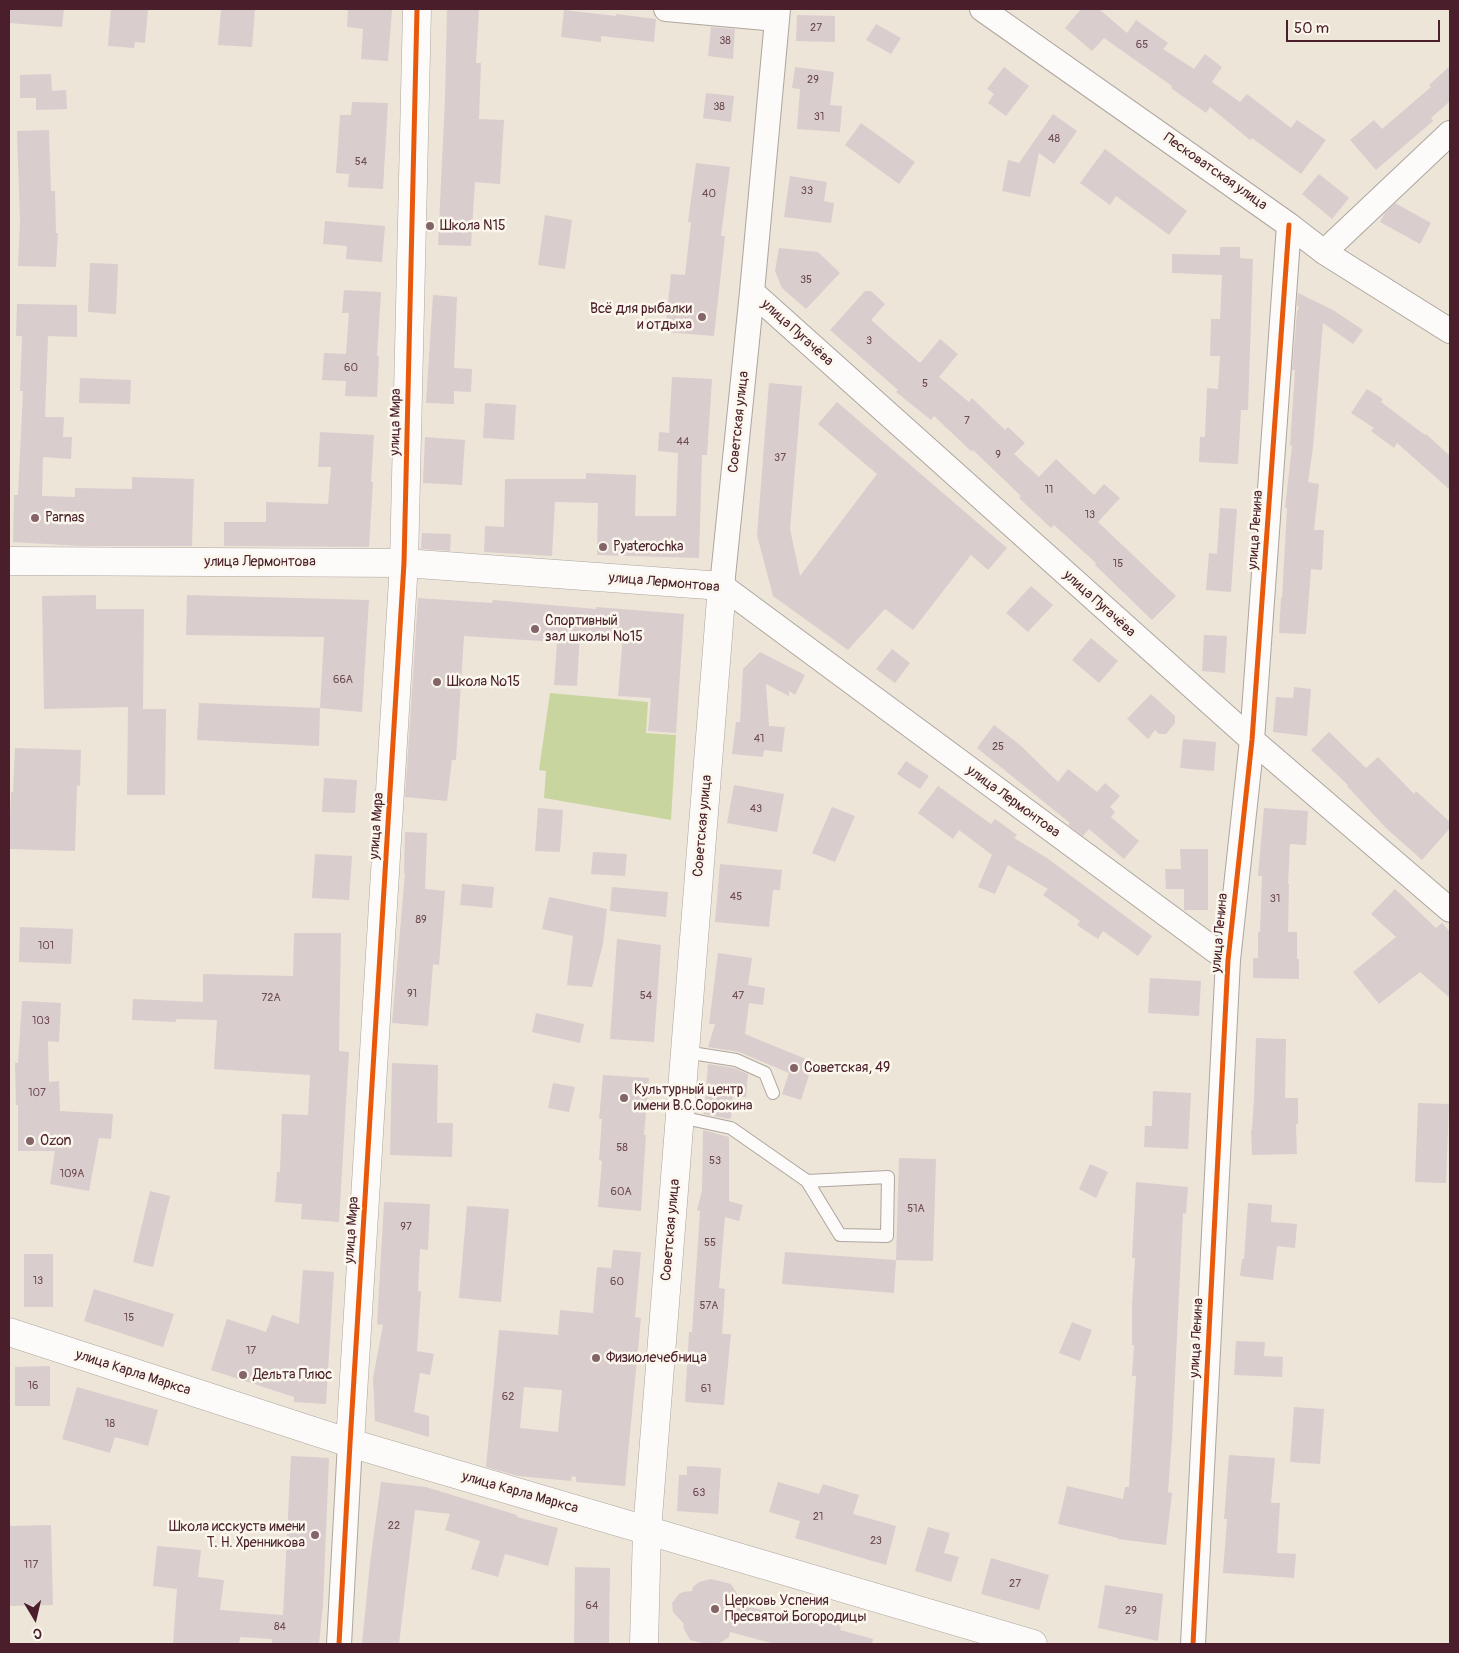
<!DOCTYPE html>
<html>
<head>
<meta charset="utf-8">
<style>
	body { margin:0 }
	#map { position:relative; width:1459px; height:1653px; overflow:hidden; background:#ede5d8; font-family:Pangolin,sans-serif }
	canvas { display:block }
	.frame { position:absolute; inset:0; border:10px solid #4a1f2b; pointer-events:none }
	.north { position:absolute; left:10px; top:1593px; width:50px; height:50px; -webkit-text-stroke:4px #fbf7ec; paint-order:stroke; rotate:171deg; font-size:14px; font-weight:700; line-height:20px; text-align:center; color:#4a1f2b }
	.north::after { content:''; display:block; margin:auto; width:18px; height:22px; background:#4a1f2b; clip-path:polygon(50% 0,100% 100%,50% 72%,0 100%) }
	.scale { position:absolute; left:1286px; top:20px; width:154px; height:22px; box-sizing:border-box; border:2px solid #4a1f2b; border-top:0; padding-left:6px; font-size:15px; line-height:18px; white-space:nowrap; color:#4a1f2b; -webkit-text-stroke:4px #fbf7ec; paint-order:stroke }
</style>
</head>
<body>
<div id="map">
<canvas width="1459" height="1653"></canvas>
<div class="frame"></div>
<div class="north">С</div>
<div class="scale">50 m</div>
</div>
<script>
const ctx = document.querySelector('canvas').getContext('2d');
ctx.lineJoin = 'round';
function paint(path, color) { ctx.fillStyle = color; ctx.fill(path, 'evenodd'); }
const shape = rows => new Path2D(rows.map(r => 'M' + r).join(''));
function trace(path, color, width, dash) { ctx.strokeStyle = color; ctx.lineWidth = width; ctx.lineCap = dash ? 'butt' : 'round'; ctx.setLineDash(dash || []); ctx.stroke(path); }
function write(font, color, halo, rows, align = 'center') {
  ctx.font = font + ' Pangolin,sans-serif'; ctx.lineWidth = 5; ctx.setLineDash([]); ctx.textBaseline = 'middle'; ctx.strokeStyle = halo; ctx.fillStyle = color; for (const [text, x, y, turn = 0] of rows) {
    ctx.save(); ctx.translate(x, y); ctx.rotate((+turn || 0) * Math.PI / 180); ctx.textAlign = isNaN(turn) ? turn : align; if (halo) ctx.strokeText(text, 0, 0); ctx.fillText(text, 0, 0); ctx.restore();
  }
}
paint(shape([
	[550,693,648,702,646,733,676,735,671,820,544,798,546,771,539,770]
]), '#c9d59e');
paint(shape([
	[9,9,64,9,62,27,9,23],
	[111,9,148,9,145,43,135,42,134,48,108,46],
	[221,9,255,9,252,47,218,45],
	[348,9,392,10,388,61,361,59,363,29,347,27],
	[447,9,479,9,476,63,481,63,479,119,504,120,500,184,475,182,471,246,438,245,445,98],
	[1081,9,1099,9,1127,33,1136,20,1168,43,1163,49,1194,69,1205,54,1222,67,1212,82,1240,102,1247,94,1291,128,1297,120,1326,140,1301,174,1252,138,1250,140,1210,107,1206,113,1171,88,1172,86,1104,38,1092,51,1065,28],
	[564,10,616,16,616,14,656,19,654,42,601,36,601,42,561,37],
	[797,15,835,16,835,42,796,41],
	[876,24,901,38,891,54,866,40],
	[711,27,735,29,733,59,708,56],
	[1450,66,1450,101,1431,118,1433,121,1376,170,1350,140,1374,120,1382,129,1431,87,1429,85],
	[795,67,834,72,830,105,842,106,840,132,797,129,800,89,792,88],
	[1004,67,1029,86,1006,116,988,103,994,94,987,89],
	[51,74,52,91,66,90,67,109,36,110,36,98,20,98,20,75],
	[706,93,734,96,731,122,703,118],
	[352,102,388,103,383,189,348,187,349,174,336,173,340,115,351,115],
	[1053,114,1077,131,1054,164,1039,153,1030,197,1002,191,1008,160,1019,163],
	[861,123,915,162,899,184,845,145],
	[49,130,51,191,55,191,56,233,58,233,56,267,18,266,20,222,17,131],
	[1105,149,1187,211,1169,235,1116,196,1110,205,1080,183],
	[696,163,730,167,721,236,725,236,714,336,665,332,671,274,685,275,691,222,688,222],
	[1319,174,1349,198,1332,219,1302,194],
	[790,176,827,182,824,201,834,203,831,223,784,217],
	[1395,203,1431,223,1420,244,1380,222,1384,214],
	[545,215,572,220,565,269,538,265],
	[325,221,385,226,382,262,346,259,347,246,323,244],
	[1220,247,1240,247,1240,258,1253,259,1248,410,1241,410,1238,464,1199,462,1200,437,1205,437,1207,388,1218,389,1220,356,1210,356,1211,319,1220,319,1222,275,1172,273,1172,254,1220,255],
	[779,248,818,252,840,273,806,309,782,288,775,271],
	[90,263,118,264,116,314,88,312],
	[344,290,381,292,377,356,379,356,377,397,345,396,346,381,322,380,324,353,346,354,349,313,342,313],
	[865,291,871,291,885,304,871,320,920,363,940,339,958,354,939,377,969,402,972,398,1005,430,1008,427,1025,443,1014,454,1039,477,1056,459,1094,495,1104,484,1120,498,1098,522,1176,596,1152,620,1095,565,1096,563,1054,525,1051,528,1019,498,1021,496,973,450,971,451,934,416,931,420,896,392,898,390,830,330],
	[1298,293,1333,310,1363,330,1353,344,1323,323,1313,447,1308,482,1319,484,1314,530,1324,530,1322,570,1311,569,1306,634,1279,633,1281,598,1282,598,1287,508,1285,508,1292,446,1290,445,1295,370,1292,370,1297,312,1299,307,1297,305],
	[433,295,457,297,454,368,472,369,471,392,454,391,454,404,426,403],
	[17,304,77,305,77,337,48,336,45,417,64,417,63,437,72,437,71,459,43,457,42,496,75,497,75,488,132,489,132,477,194,479,192,546,81,546,13,542,14,495,18,495,23,391,20,391,22,336,16,336],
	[672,377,712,379,707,455,702,455,699,558,597,555,598,503,555,502,552,556,484,552,485,526,504,527,505,479,586,479,586,473,636,475,635,516,676,516,678,453,658,451,659,432,669,433],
	[80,378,131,380,130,404,79,403],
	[769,383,802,386,790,529,800,576,877,474,818,424,837,402,1007,548,988,570,971,555,913,630,885,609,848,650,773,596,757,535],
	[1367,389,1383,399,1381,402,1425,435,1426,434,1450,456,1450,490,1397,443,1394,448,1371,431,1374,428,1351,413],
	[485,403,516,405,514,440,483,438],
	[320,432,374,435,371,482,373,482,369,547,224,546,224,522,266,522,266,502,328,504,331,467,318,467],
	[425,437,465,440,462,485,423,483],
	[1220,508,1237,509,1231,592,1206,590,1209,553,1217,554],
	[422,533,451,534,450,551,421,549],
	[1031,586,1053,605,1028,632,1006,613],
	[96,595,96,609,144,609,143,709,166,709,165,795,127,795,128,707,44,709,42,596],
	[187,595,369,600,362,712,320,708,324,637,186,635],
	[418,598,492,603,493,600,596,609,596,607,684,614,676,733,648,731,651,698,618,696,623,635,580,632,577,686,554,685,557,642,464,636,456,760,452,760,447,801,405,797],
	[1204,635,1227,636,1225,673,1202,671],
	[1091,638,1118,661,1099,683,1072,660],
	[892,649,910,663,895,683,876,669],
	[760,652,805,675,795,695,789,691,789,696,766,684,769,726,785,727,782,752,764,750,763,757,732,754,736,722,740,722,743,669],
	[1294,687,1311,689,1307,736,1273,732,1276,697,1293,698],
	[1151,694,1175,716,1175,723,1166,734,1159,734,1155,730,1148,739,1127,719],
	[199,703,320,708,319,746,197,740],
	[994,725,1020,745,1058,782,1068,769,1097,792,1105,783,1120,796,1110,807,1115,812,1111,817,1139,841,1124,859,1089,829,1083,836,1068,825,1070,823,977,748],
	[1329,732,1366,768,1378,757,1414,794,1416,791,1450,822,1450,828,1422,860,1386,828,1347,786,1348,785,1311,750],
	[1183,739,1216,742,1214,771,1180,768],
	[15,748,81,750,80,786,77,785,75,851,9,849,11,792,13,792],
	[906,761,929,776,920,789,897,774],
	[324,778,357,780,355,813,322,812],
	[734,785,784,794,777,832,727,823],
	[938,786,991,824,995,819,1017,835,1014,838,1047,858,1152,936,1138,956,1103,931,1098,939,1077,925,1080,921,1043,895,1048,889,1008,865,995,894,978,887,992,855,959,830,953,839,918,813],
	[832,807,855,816,835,862,812,853],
	[538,808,563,810,560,852,535,851],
	[1264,808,1308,811,1306,845,1290,844,1288,884,1289,884,1288,932,1297,932,1297,959,1299,959,1299,979,1253,978,1253,958,1258,958,1258,932,1260,932,1262,876,1258,876],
	[405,832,427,833,425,889,445,891,439,965,433,964,428,1026,392,1023,405,873,404,873],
	[1180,849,1208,849,1208,910,1184,910,1184,889,1166,889,1165,869,1181,869],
	[593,852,627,854,625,876,591,874],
	[315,854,352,856,349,900,312,898],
	[720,864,782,870,780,890,773,890,769,927,715,922],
	[462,884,494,887,492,908,460,905],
	[612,887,668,892,666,917,610,911],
	[1395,889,1436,928,1442,923,1450,932,1450,998,1420,972,1379,1004,1353,972,1396,937,1371,914],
	[549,897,607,909,603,944,592,987,567,985,573,936,542,929],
	[20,927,73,929,71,964,19,962],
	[294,933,341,933,339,1051,349,1052,339,1222,301,1219,302,1204,275,1202,277,1172,280,1172,282,1114,308,1115,310,1075,214,1069,217,1020,176,1019,176,1022,132,1020,133,999,203,1002,203,974,293,976],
	[617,939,661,945,654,1042,610,1039],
	[718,953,752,958,748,985,765,988,763,1005,749,1003,745,1034,813,1062,801,1100,782,1094,789,1073,739,1052,708,1047,715,1024,709,1024],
	[1150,978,1201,981,1199,1016,1148,1013],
	[22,1001,61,1003,59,1042,48,1041,49,1082,59,1081,60,1111,113,1114,111,1139,99,1138,89,1191,50,1184,55,1151,18,1151,18,1105,16,1105,15,1063,18,1063],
	[536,1013,584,1024,580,1043,532,1032],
	[1256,1038,1286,1039,1285,1098,1298,1098,1298,1124,1296,1124,1297,1154,1252,1155,1251,1130,1252,1130,1254,1098],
	[392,1063,438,1065,437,1123,453,1123,452,1157,390,1155],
	[708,1064,734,1068,748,1074,746,1097,733,1096,731,1118,729,1119,704,1114],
	[603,1075,649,1078,644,1135,646,1135,641,1211,598,1207,602,1161,599,1160,602,1119,599,1119],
	[553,1083,575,1087,569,1112,548,1108],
	[1153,1091,1191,1093,1188,1149,1144,1147,1145,1126,1152,1126],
	[1418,1103,1449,1104,1446,1183,1415,1182],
	[703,1130,729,1137,729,1201,743,1205,739,1221,725,1217,719,1288,725,1289,722,1334,731,1334,724,1405,685,1402,689,1332,692,1332,700,1211,697,1210,702,1191],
	[899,1158,936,1159,933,1261,896,1260],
	[1090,1164,1108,1172,1096,1198,1079,1189],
	[1136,1182,1188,1187,1186,1214,1183,1213,1172,1439,1168,1492,1172,1493,1166,1545,1118,1539,1118,1538,1058,1524,1067,1486,1123,1499,1125,1487,1129,1487,1136,1376,1132,1376,1134,1345,1132,1345,1132,1306,1135,1258,1132,1258],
	[150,1191,170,1196,153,1267,133,1262],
	[384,1202,430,1204,428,1250,420,1249,418,1291,421,1291,417,1351,434,1354,430,1375,420,1373,414,1412,429,1416,429,1437,375,1421,373,1378,383,1325,377,1324],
	[1248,1203,1272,1205,1271,1222,1297,1224,1295,1248,1277,1246,1273,1280,1240,1276,1242,1259,1244,1259],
	[467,1206,509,1209,501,1302,459,1298],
	[613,1250,641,1252,635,1317,641,1318,625,1486,576,1482,576,1477,572,1476,571,1481,518,1476,486,1467,499,1330,558,1335,560,1310,593,1313,597,1267,611,1268],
	[524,1387,562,1390,558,1432,520,1428],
	[785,1252,896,1260,894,1293,782,1284],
	[24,1254,53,1254,53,1307,24,1307],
	[303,1270,334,1272,326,1404,294,1402,294,1397,211,1370,227,1319,266,1332,272,1315,299,1324],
	[94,1289,174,1314,163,1347,84,1321],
	[1072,1322,1092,1330,1080,1361,1059,1353],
	[1236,1341,1265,1342,1264,1356,1283,1357,1282,1377,1234,1375],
	[50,1366,50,1406,15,1406,15,1367],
	[77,1387,158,1410,148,1446,115,1437,110,1453,62,1439],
	[1294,1407,1324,1409,1320,1464,1290,1462],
	[1229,1455,1275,1458,1271,1503,1280,1503,1277,1553,1296,1554,1294,1578,1223,1573,1227,1519,1224,1519],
	[291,1456,329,1458,323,1605,319,1644,272,1644,272,1639,240,1637,239,1644,173,1644,177,1589,153,1586,157,1546,201,1550,198,1577,224,1580,220,1610,283,1615],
	[687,1466,721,1468,718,1514,677,1511,679,1475,687,1475],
	[381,1482,426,1487,517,1515,517,1517,558,1528,548,1566,505,1554,498,1577,471,1569,480,1541,445,1530,450,1514,415,1510,399,1644,362,1644,370,1563],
	[778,1482,819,1494,823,1484,859,1495,853,1514,896,1526,886,1565,795,1538,800,1521,769,1512],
	[51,1525,53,1605,9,1606,9,1526],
	[928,1527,950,1533,944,1553,959,1557,951,1582,915,1571],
	[991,1558,1049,1575,1039,1610,981,1594],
	[575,1567,610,1568,609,1644,574,1644],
	[711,1579,731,1584,739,1597,737,1604,802,1620,804,1616,806,1617,807,1613,840,1623,839,1626,841,1627,840,1630,873,1639,872,1644,775,1644,730,1632,729,1637,718,1644,706,1644,690,1640,683,1627,684,1624,673,1612,672,1603,679,1594,683,1592,692,1591,693,1587,699,1582],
	[1105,1585,1163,1594,1158,1641,1098,1628]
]), '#dacdce');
const lane = shape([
	[685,1052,736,1060,765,1073,773,1093],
	[680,1117,731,1128,807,1181,840,1235,887,1236,888,1177,807,1181]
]);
const street = shape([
	[666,9,777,19],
	[778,9,752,292,722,586,1228,960],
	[982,9,1289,225,1324,252,1450,331],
	[1324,252,1450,133],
	[752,292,1252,740,1450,910],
	[339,1644,350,1443],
	[1193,1644,1228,960,1252,740,1289,225]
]);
const secondary = shape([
	[9,561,404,563,722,586,647,1530,644,1644],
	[9,1332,350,1443,1033,1644],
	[350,1443,404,563,417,9]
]);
trace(lane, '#aea59f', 14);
trace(street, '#aea59f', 26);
trace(secondary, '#aea59f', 29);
trace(lane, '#fcfbf9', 12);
trace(street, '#fcfbf9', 24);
trace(secondary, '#fcfbf9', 28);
trace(shape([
	[339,1644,350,1443,404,563,417,9],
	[1193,1644,1228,960,1252,740,1289,225]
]), '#e8590c', 5);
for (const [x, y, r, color] of [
	[430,226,5,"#836468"],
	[702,317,5,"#836468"],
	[35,518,5,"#836468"],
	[603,547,5,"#836468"],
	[535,629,5,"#836468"],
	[437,682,5,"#836468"],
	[794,1068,5,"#836468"],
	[624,1098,5,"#836468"],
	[30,1141,5,"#836468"],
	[596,1358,5,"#836468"],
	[243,1375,5,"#836468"],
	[315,1535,5,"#836468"],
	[715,1609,5,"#836468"]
]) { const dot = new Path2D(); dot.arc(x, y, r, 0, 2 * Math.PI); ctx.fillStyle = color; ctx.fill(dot); trace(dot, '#fbf7ec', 2); }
write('11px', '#6e4a54', null, [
	["27",816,28],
	["38",725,41],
	["65",1142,45],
	["29",813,80],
	["38",719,107],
	["31",819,117],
	["48",1054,139],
	["54",361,162],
	["33",807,191],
	["40",709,194],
	["35",806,280],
	["3",869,341],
	["60",351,368],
	["5",925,384],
	["7",967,421],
	["44",683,442],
	["9",998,455],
	["37",780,458],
	["11",1049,490],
	["13",1090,515],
	["15",1118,564],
	["66А",343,680],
	["41",759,739],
	["25",998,747],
	["43",756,809],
	["45",736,897],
	["31",1275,899],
	["89",421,920],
	["101",46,946],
	["91",412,994],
	["54",646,996],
	["47",738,996],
	["72А",271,998],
	["103",41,1021],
	["107",37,1093],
	["58",622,1148],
	["53",715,1161],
	["109А",72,1174],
	["60А",621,1192],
	["51А",916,1209],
	["97",406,1227],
	["55",710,1243],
	["13",38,1281],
	["60",617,1282],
	["57А",709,1306],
	["15",129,1318],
	["17",251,1351],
	["16",33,1386],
	["61",706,1389],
	["62",508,1397],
	["18",110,1424],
	["63",699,1493],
	["21",818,1517],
	["22",394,1526],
	["23",876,1541],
	["117",31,1565],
	["27",1015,1584],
	["64",592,1606],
	["29",1131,1611],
	["84",280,1627]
]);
write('14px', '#4a1f2b', '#fbf7ec', [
	["Песковатская улица",1215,172,35],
	["улица Пугачёва",797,333,42],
	["улица Мира",396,422,-89],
	["Советская улица",739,422,-84],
	["улица Ленина",1256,530,-86],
	["улица Лермонтова",260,562],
	["улица Лермонтова",664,583,5],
	["улица Пугачёва",1099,604,42],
	["улица Лермонтова",1013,802,36],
	["улица Мира",377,826,-86],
	["Советская улица",703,826,-85],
	["улица Ленина",1220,933,-85],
	["улица Мира",352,1230,-86],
	["Советская улица",671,1230,-85],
	["улица Ленина",1197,1338,-87],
	["улица Карла Маркса",133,1373,18],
	["улица Карла Маркса",520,1493,16]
]);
write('14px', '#4a1f2b', '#fbf7ec', [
	["Школа N15",440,226],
	["Всё для рыбалки",692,309,"right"],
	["и отдыха",692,325,"right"],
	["Parnas",45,518],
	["Pyaterochka",613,547],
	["Спортивный",545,621],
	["зал школы №15",545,637],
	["Школа №15",447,682],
	["Советская, 49",804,1068],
	["Культурный центр",634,1090],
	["имени В.С.Сорокина",634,1106],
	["Ozon",40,1141],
	["Физиолечебница",606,1358],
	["Дельта Плюс",253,1375],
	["Школа исскуств имени",305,1527,"right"],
	["Т. Н. Хренникова",305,1543,"right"],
	["Церковь Успения",725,1601],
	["Пресвятой Богородицы",725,1617]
], 'left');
</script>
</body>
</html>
